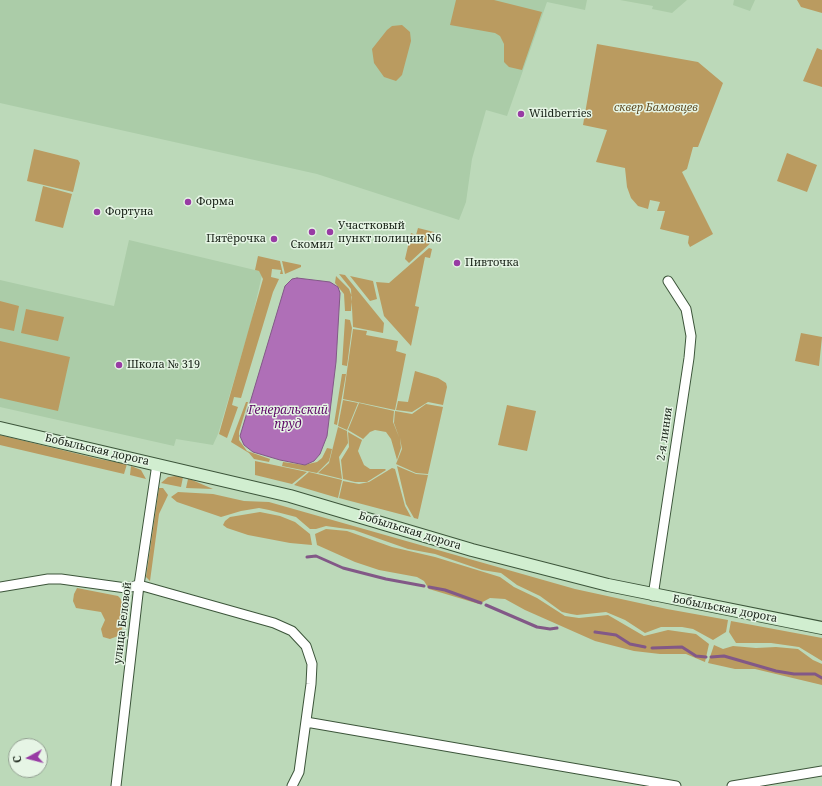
<!DOCTYPE html>
<html>
<head>
<meta charset="utf-8">
<style>
	body { margin:0 }
	#map { position:relative; width:822px; height:786px; overflow:hidden; background:#bcd9b9; font-family:"Noto Serif",serif }
	canvas { display:block }
	.north { position:absolute; left:8px; top:738px; width:40px; height:40px; box-sizing:border-box; background:#e6f5e5; border:1px solid #94a193; border-radius:50%; rotate:263deg; font-size:11px; font-weight:700; line-height:16px; text-align:center; color:#182217 }
	.north::after { content:''; display:block; margin:auto; width:14px; height:18px; background:#983ba4; clip-path:polygon(50% 0,100% 100%,50% 72%,0 100%) }
</style>
</head>
<body>
<div id="map">
<canvas width="822" height="786"></canvas>
<div class="north">С</div>
</div>
<script>
const ctx = document.querySelector('canvas').getContext('2d');
ctx.lineJoin = 'round';
function paint(path, color) { ctx.fillStyle = color; ctx.fill(path, 'evenodd'); }
const shape = rows => new Path2D(rows.map(r => 'M' + r).join(''));
function trace(path, color, width, dash) { ctx.strokeStyle = color; ctx.lineWidth = width; ctx.lineCap = dash ? 'butt' : 'round'; ctx.setLineDash(dash || []); ctx.stroke(path); }
function write(font, color, halo, rows, align = 'center') {
  ctx.font = font + ' "Noto Serif",serif'; ctx.lineWidth = 3; ctx.setLineDash([]); ctx.textBaseline = 'middle'; ctx.strokeStyle = halo; ctx.fillStyle = color; for (const [text, x, y, turn = 0] of rows) {
    ctx.save(); ctx.translate(x, y); ctx.rotate((+turn || 0) * Math.PI / 180); ctx.textAlign = isNaN(turn) ? turn : align; if (halo) ctx.strokeText(text, 0, 0); ctx.fillText(text, 0, 0); ctx.restore();
  }
}
paint(shape([
	[0,0,587,0,585,10,547,2,507,116,486,110,472,159,466,202,459,220,317,174,0,103],
	[620,0,687,0,672,13,652,9,653,6],
	[734,0,755,0,750,11,733,5],
	[129,240,259,271,262,275,251,323,218,434,213,445,176,439,174,446,0,407,0,280,114,306]
]), '#abcca8');
paint(shape([
	[456,0,494,0,542,12,522,70,509,67,504,62,504,44,500,36,495,33,450,25],
	[797,0,822,0,822,13,801,7],
	[402,25,410,32,411,41,402,75,396,81,384,77,374,63,372,49,387,30,392,26],
	[597,44,698,62,723,83,698,147,693,147,687,169,682,172,713,234,690,247,688,243,689,236,660,229,665,211,657,211,660,202,650,200,648,209,638,206,631,198,627,187,625,168,596,162,607,130,583,125],
	[817,48,822,50,822,87,803,81],
	[34,149,78,160,80,163,73,192,27,181],
	[787,153,817,165,807,192,777,181],
	[43,186,72,194,63,228,35,221],
	[418,228,434,232,435,239,409,263,405,259,411,233,416,235],
	[429,248,432,249,430,258,425,257,415,306,419,307,411,346,384,316,376,282,389,283],
	[258,256,280,261,283,274,280,274,281,270,272,269,271,277,279,279,273,292,241,398,234,397,232,405,238,407,227,438,219,434,263,279,259,271,255,270],
	[282,261,301,265,301,267,285,274],
	[339,274,345,275,384,323,383,333,353,327,351,289],
	[336,276,349,289,352,297,351,311,345,311,344,294,335,283],
	[350,276,373,281,377,299,370,301],
	[0,301,19,306,14,331,0,328],
	[26,309,64,317,58,341,21,333],
	[345,319,350,320,352,328,347,366,342,365],
	[353,329,367,331,366,335,398,341,396,351,406,354,395,410,343,399],
	[801,333,822,337,819,366,795,361],
	[0,341,70,357,58,411,0,398],
	[415,371,438,378,446,383,447,387,443,405,428,402,412,412,396,410,398,401,408,402],
	[342,374,346,374,337,425,334,424],
	[343,400,358,403,347,430,338,426],
	[246,402,248,402,239,432,239,440,247,451,270,459,269,462,254,459,249,453,231,442],
	[359,403,394,411,393,422,399,437,394,423,395,411,412,414,426,404,443,407,428,474,416,473,396,464,402,449,400,438,401,448,397,460,391,439,386,432,375,430,370,432,363,439,348,430],
	[507,405,536,411,527,451,498,445],
	[338,427,347,431,348,443,339,457,342,479,318,473,329,463],
	[348,432,362,440,358,451,364,465,370,469,385,469,386,470,367,482,355,482,343,479,341,460,349,447],
	[0,435,99,459,127,464,124,474,0,445],
	[327,448,332,449,329,461,317,473,282,466,283,462,304,465,317,462,322,458],
	[255,461,307,472,292,484,255,475],
	[131,466,141,470,146,479,130,475],
	[397,466,416,474,428,475,418,519,414,518,406,504],
	[392,468,395,469,405,506,411,517,339,498,343,481,359,484,369,482],
	[309,472,342,480,338,498,294,485],
	[176,476,183,477,181,487,161,483,168,477],
	[188,479,192,480,213,489,186,488],
	[159,488,163,488,168,495,159,514,150,581,146,577],
	[178,492,213,494,244,501,269,502,575,589,667,609,728,620,726,632,713,640,693,629,682,627,661,627,645,633,625,620,606,612,577,615,571,614,562,612,540,596,517,585,501,573,482,570,435,554,408,549,354,530,326,526,316,529,310,529,296,517,269,510,259,508,241,511,221,517,177,502,171,497],
	[260,512,280,516,295,522,310,534,312,545,290,543,248,535,227,528,223,525,225,521,230,517],
	[326,529,347,531,392,547,435,557,500,577,514,587,537,598,565,616,579,618,608,615,644,636,668,630,696,634,709,644,705,662,686,654,660,654,634,651,595,641,525,610,505,599,490,598,479,604,429,589,424,581,417,577,379,570,355,562,317,545,315,534],
	[77,588,118,596,120,598,124,606,122,629,118,636,110,639,103,637,101,629,105,620,101,612,76,608,73,601,74,594],
	[731,621,822,638,822,661,799,647,771,643,736,643,729,632],
	[714,645,723,649,733,646,756,648,776,647,798,649,813,660,822,664,822,685,755,669,735,669,708,663]
]), '#ba9b60');
const water = shape([
	[297,278,330,282,338,287,340,293,336,362,327,436,320,454,314,461,305,465,280,460,253,452,244,445,240,436,285,286,292,279,297,278]
]);
paint(water, '#af6fb7');
trace(water, '#825887', 1);
trace(shape([
	[307,557,316,556,343,568,386,579,424,586],
	[429,587,445,590,481,603],
	[486,605,537,627,550,629,557,628],
	[595,632,616,635,630,644,645,647],
	[652,648,682,647,696,656,706,657],
	[711,657,724,656,776,671,794,674,815,674,822,678]
]), '#825887', 3);
const street = shape([
	[0,587,48,579,61,579,126,588,139,585,274,623,292,631,306,646,312,664,311,684,299,772,292,786],
	[653,596,689,358,691,336,686,309,668,281],
	[306,722,676,786],
	[116,786,139,585,157,464],
	[732,786,822,771]
]);
const secondary = shape([
	[0,428,290,496,472,550,608,585,822,628]
]);
trace(street, '#3c553a', 11);
trace(secondary, '#3c553a', 14);
trace(street, '#fff', 9);
trace(secondary, '#d1eed0', 12);
for (const [x, y, r, color] of [
	[521,114,4,"#983ba4"],
	[188,202,4,"#983ba4"],
	[97,212,4,"#983ba4"],
	[312,232,4,"#983ba4"],
	[330,232,4,"#983ba4"],
	[274,239,4,"#983ba4"],
	[457,263,4,"#983ba4"],
	[119,365,4,"#983ba4"]
]) { const dot = new Path2D(); dot.arc(x, y, r, 0, 2 * Math.PI); ctx.fillStyle = color; ctx.fill(dot); trace(dot, '#e6f5e5', 1.5); }
write('italic 11px', '#614d25', '#e6f5e5', [
	["сквер Бамовцев",656,108]
]);
write('11px', '#182217', '#e6f5e5', [
	["Wildberries",529,114],
	["Форма",196,202],
	["Фортуна",105,212],
	["Участковый",338,226],
	["пункт полиции N6",338,239],
	["Пятёрочка",266,239,"right"],
	["Скомил",312,245,"center"],
	["Пивточка",465,263],
	["Школа № 319",127,365]
], 'left');
write('11px', '#182217', '#e6f5e5', [
	["2-я линия",665,434,-82],
	["Бобыльская дорога",97,450,13],
	["Бобыльская дорога",410,531,17],
	["Бобыльская дорога",725,609,11],
	["улица Беловой",123,623,-83]
]);
write('italic 12px', '#5c0666', '#e6f5e5', [
	["Генеральский",288,411],
	["пруд",288,425]
]);
</script>
</body>
</html>
